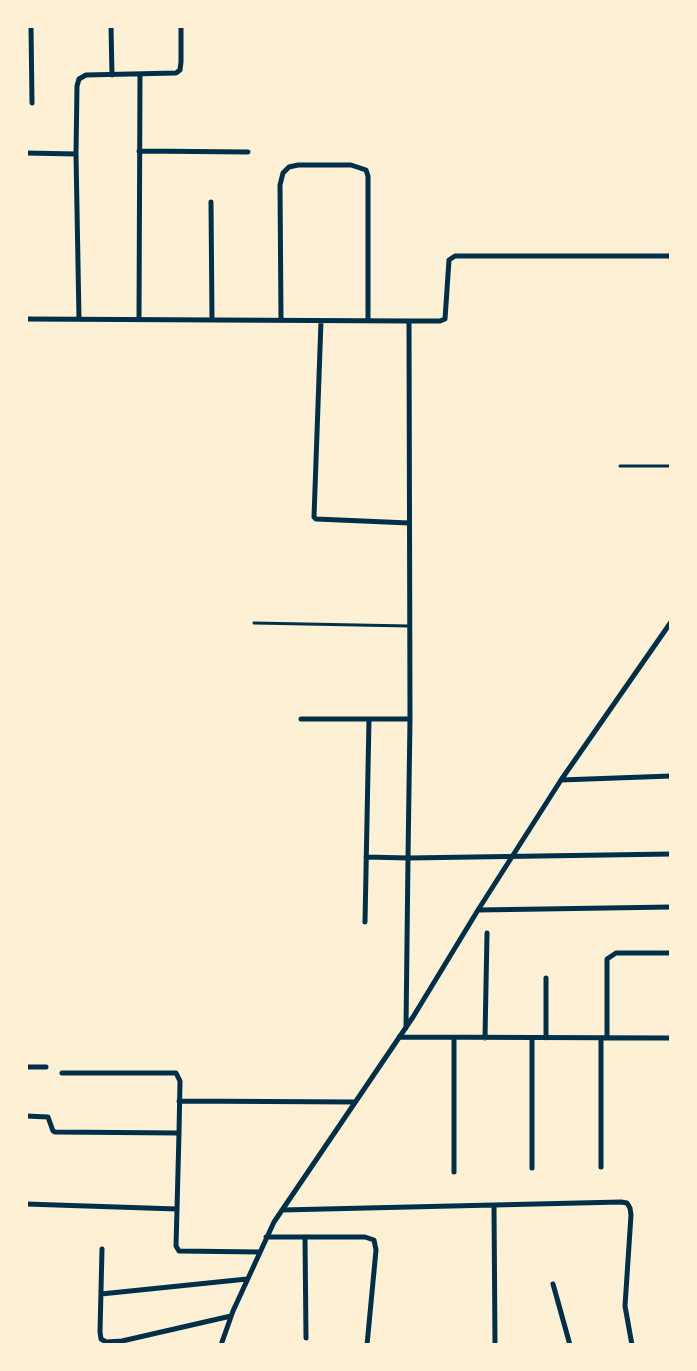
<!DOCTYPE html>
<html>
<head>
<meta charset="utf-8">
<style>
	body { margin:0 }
	#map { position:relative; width:697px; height:1371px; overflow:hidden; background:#fdf0d5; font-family:"Nunito Sans",sans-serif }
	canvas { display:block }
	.frame { position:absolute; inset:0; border:28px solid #fdf0d5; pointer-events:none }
</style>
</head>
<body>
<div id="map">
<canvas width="697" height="1371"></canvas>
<div class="frame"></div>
</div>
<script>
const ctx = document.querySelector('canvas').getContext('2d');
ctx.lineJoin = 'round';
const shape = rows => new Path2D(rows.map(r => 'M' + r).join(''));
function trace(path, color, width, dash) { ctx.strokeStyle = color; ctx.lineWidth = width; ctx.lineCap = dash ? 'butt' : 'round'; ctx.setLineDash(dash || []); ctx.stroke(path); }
trace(shape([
	[620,466,671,466],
	[254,623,409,626]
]), '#003049', 3);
trace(shape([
	[31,26,32,103],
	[111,26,112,75],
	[139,151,248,152],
	[26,153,76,154],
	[211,202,212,320],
	[26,319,409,321,410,719,408,858,366,857],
	[79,319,76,154,77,86,79,79,86,75,176,73,180,70,181,62,181,26],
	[139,320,140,75],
	[281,320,280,185,283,173,289,167,298,165,351,165,366,170,368,176,368,321],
	[321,321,314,517,316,519,409,523],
	[409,321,440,321,445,319,449,260,455,256,671,256],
	[301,719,410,719],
	[561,780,671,776],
	[478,910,671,907],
	[365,922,369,719],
	[546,978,546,1038],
	[406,1028,408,858,671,854],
	[399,1037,671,1038],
	[485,1038,487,933],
	[532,1038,532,1168],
	[601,1038,601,1167],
	[607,1038,607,959,616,953,671,953],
	[26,1067,46,1067],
	[62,1073,176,1073,180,1081,179,1133],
	[179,1101,355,1102],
	[26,1116,48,1117,53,1131,55,1132,179,1133,177,1209],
	[454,1172,454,1038],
	[26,1204,177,1209,176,1246,179,1251,260,1252],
	[494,1206,495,1345],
	[282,1210,621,1202,627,1203,630,1208,631,1215,625,1306,632,1345],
	[266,1237,365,1237,374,1240,376,1250,367,1345],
	[305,1237,306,1338],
	[102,1249,100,1332,101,1339,106,1342,122,1341,231,1316],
	[553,1284,570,1345],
	[101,1294,247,1279],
	[221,1345,233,1311,274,1222,413,1017,478,910,561,780,671,622]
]), '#003049', 5);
</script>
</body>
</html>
